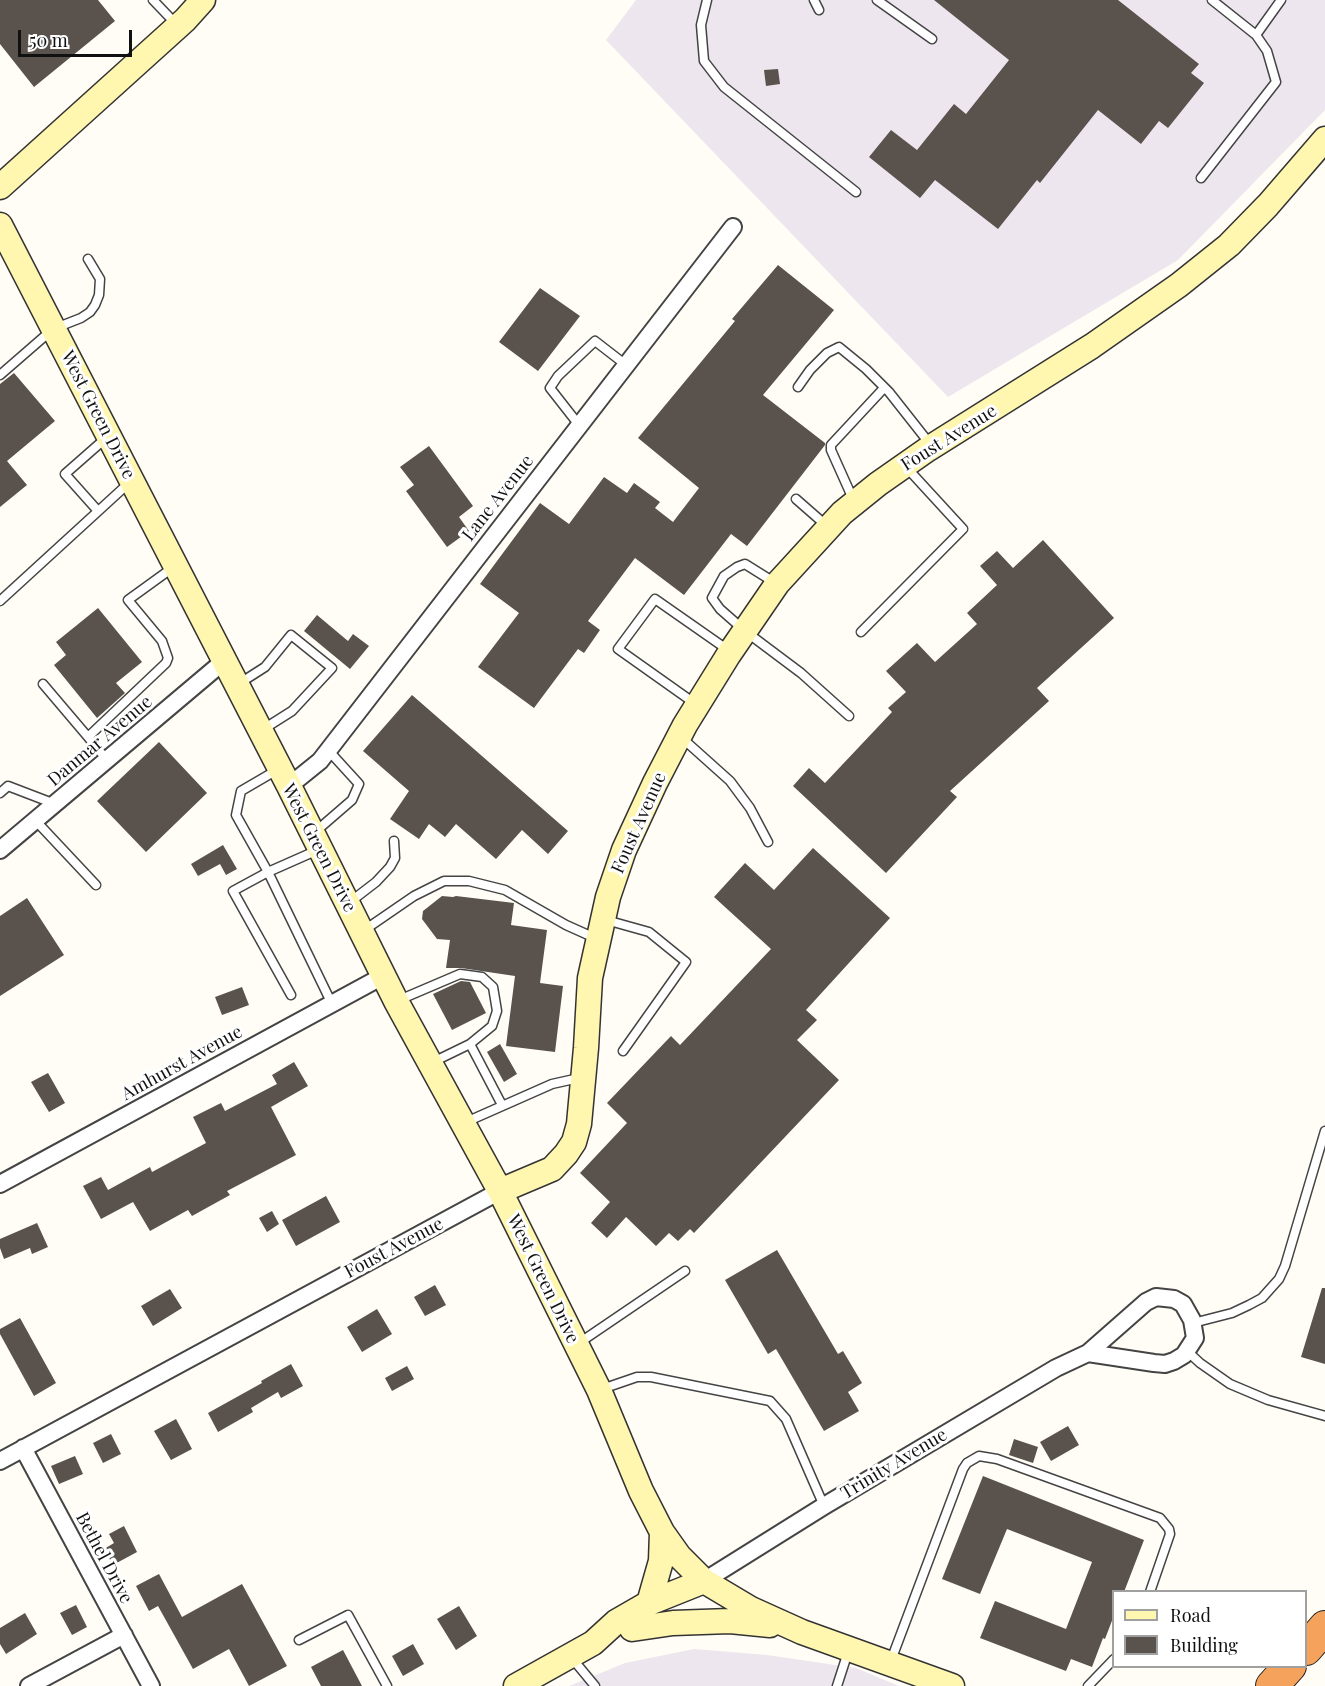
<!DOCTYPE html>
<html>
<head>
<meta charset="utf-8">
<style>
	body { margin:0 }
	#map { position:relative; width:1325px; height:1686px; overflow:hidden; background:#fffdf5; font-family:"Playfair Display",serif }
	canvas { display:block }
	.legend { position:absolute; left:1112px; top:1590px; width:195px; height:78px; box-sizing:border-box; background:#fff; border:2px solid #a0a0a0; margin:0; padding:8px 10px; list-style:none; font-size:18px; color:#111 }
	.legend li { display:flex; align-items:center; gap:12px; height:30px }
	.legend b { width:30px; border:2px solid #a0a0a0 }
	.scale { position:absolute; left:18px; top:30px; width:114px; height:27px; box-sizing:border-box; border:3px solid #111; border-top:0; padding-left:8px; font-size:18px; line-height:21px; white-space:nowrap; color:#111; -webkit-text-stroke:4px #fff; paint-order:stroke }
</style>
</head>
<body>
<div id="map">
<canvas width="1325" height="1686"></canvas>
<ul class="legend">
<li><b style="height:8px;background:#fff6b0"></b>Road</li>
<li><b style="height:16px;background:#5a524d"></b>Building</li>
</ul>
<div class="scale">50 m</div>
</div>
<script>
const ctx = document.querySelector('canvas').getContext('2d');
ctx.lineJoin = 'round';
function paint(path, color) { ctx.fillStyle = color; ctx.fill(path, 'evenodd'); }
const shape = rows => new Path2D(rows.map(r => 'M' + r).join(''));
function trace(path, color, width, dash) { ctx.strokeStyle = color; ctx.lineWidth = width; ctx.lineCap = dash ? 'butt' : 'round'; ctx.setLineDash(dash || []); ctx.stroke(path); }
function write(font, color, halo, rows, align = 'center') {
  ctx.font = font + ' "Playfair Display",serif'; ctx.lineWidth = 6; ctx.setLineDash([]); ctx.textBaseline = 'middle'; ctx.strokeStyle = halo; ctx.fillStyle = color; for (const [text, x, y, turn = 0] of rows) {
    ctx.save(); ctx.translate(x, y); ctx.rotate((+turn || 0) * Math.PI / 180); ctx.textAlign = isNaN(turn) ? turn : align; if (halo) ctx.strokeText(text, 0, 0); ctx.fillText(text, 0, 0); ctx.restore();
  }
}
paint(shape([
	[636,0,1325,0,1325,110,1178,260,948,397,606,40],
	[694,1649,767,1655,856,1668,899,1686,569,1686,625,1663]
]), '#eee6ef');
paint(shape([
	[0,0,98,0,115,21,34,87,0,44],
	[934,0,1118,0,1199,64,1191,73,1204,83,1168,128,1159,121,1141,144,1098,110,1040,183,1037,180,998,229,935,180,920,198,869,157,891,130,917,150,954,104,966,114,1009,60],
	[778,69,780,84,766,86,764,70],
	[778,265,834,310,763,395,825,443,825,445,747,546,731,534,684,595,635,558,588,621,600,630,584,653,578,649,534,708,478,667,519,613,480,584,540,503,569,524,604,477,627,493,634,483,660,502,655,508,673,522,699,488,638,438,735,321,732,319],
	[540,288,580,316,538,371,499,342],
	[14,373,55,421,7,461,27,485,0,507,0,384],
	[429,446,473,506,459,517,469,531,447,547,406,491,414,485,400,467],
	[1043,540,1114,618,1037,688,1049,701,950,791,957,797,886,873,793,786,809,768,825,783,892,712,888,708,906,692,886,671,917,643,935,662,977,624,967,613,997,585,980,566,997,551,1013,568],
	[98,608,142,662,116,683,125,693,97,718,54,665,66,655,56,642],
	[317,615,348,641,353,634,369,646,350,669,304,631],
	[412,695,568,831,548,854,522,830,496,859,456,824,445,837,429,824,419,839,390,819,409,791,363,751],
	[159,742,207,793,146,852,97,801],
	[223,845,237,869,226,875,220,864,198,876,191,864],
	[813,848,890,918,806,1010,817,1020,797,1040,839,1080,694,1233,690,1229,678,1241,669,1233,656,1246,626,1217,607,1238,591,1223,610,1202,580,1173,627,1123,607,1103,671,1036,680,1045,771,949,714,897,745,863,774,890],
	[442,896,453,897,456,896,514,903,511,925,547,930,540,983,563,986,555,1052,506,1046,515,976,461,968,446,968,450,940,437,939,422,919,423,911],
	[27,898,64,955,0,996,0,916],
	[461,981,470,982,486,1013,452,1030,433,994],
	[242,987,249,1005,222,1015,215,997],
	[500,1044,517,1074,504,1082,487,1052],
	[294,1062,308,1086,271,1107,296,1155,227,1191,230,1195,192,1216,188,1210,150,1231,133,1202,101,1219,83,1186,101,1177,108,1190,150,1167,152,1172,206,1143,193,1117,221,1103,225,1111,277,1084,272,1075],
	[48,1073,65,1103,49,1112,31,1082],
	[326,1196,340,1222,296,1246,282,1220],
	[272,1211,279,1224,267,1232,259,1218],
	[37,1223,48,1247,32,1254,30,1248,4,1259,0,1248,0,1239],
	[777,1250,838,1354,843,1351,862,1383,848,1392,859,1411,824,1431,776,1349,768,1354,725,1280],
	[435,1285,446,1305,425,1316,414,1297],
	[1322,1288,1325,1288,1325,1364,1301,1357],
	[170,1289,182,1308,153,1326,141,1306],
	[377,1309,392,1334,362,1352,347,1327],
	[20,1318,56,1383,34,1396,0,1334,0,1329],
	[291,1364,303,1386,281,1398,278,1392,251,1408,253,1412,218,1432,208,1413,262,1383,261,1381],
	[407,1366,414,1379,392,1391,385,1378],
	[176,1419,192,1449,171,1460,154,1431],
	[1068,1426,1079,1445,1051,1461,1040,1442],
	[111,1434,121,1454,103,1463,93,1443],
	[1014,1439,1038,1447,1033,1463,1009,1455],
	[75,1456,83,1474,59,1484,51,1466],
	[983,1476,1144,1540,1124,1592,1113,1592,1113,1618,1105,1639,1103,1638,1092,1667,1071,1659,1066,1671,980,1638,995,1601,1066,1629,1092,1562,1007,1529,980,1594,942,1579],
	[124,1526,137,1552,113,1565,104,1549,114,1543,109,1534],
	[159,1574,182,1617,242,1584,287,1666,249,1686,229,1649,193,1669,158,1606,149,1611,136,1586],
	[76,1605,87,1627,72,1635,60,1613],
	[459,1606,477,1636,456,1650,437,1619],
	[25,1613,37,1634,6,1654,0,1644,0,1628],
	[413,1644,424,1664,403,1676,392,1656],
	[343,1650,362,1686,321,1686,311,1667]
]), '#5a524d');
const lane = shape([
	[153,0,176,24],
	[707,0,701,25,704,61,724,87,856,192],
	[814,0,819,10],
	[877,0,932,39],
	[1212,0,1256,35],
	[1201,178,1276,82,1267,51,1256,35,1281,0],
	[0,375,53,329,81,318,90,312,95,305,99,295,100,279,88,259],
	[798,387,810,370,827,353,839,347,866,369,889,392,930,444],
	[579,425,550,388,558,376,595,341,626,365],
	[796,499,828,527],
	[853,499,831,450,831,445,884,388],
	[98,511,65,474,106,438],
	[777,584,745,564,737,567,724,576,712,598,720,609,745,631,801,673,849,716],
	[0,601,130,482],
	[861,632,963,529,907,468],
	[240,683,265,667,291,635,332,668,292,711,262,730],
	[43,684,88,737],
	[697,705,618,649,655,599,728,650],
	[682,738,730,781,750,808,768,842],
	[107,760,88,737,166,663,168,658,162,641,128,600,175,566],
	[277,770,241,791,236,815,268,872,320,849],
	[0,793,8,786,55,804],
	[35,820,96,885],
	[315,832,352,800,359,784,328,750],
	[350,902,376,882,390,867,395,858,394,841],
	[606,920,649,932,686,962,623,1051],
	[363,931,414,896,444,881,469,881,505,890,566,925,595,938],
	[291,995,233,891,268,872,332,1004],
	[399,1000,460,974,482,977,493,987,497,1011,492,1026,470,1044],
	[433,1062,470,1044,502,1105],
	[466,1122,552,1084,579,1078],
	[1193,1323,1232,1313,1249,1305,1262,1298,1279,1279,1285,1266,1325,1131],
	[579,1343,685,1271],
	[1187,1351,1200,1363,1230,1384,1268,1400,1325,1416],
	[602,1389,637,1377,651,1377,770,1401,786,1419,824,1506],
	[299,1640,348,1615,387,1686],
	[571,1657,595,1686],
	[890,1663,963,1469,967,1463,979,1456,997,1459,1160,1518,1169,1529,1170,1534,1150,1592],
	[837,1686,849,1649],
	[1088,1686,1114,1659]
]);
const street = shape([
	[289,786,320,761,733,227],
	[0,850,224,661],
	[0,1184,383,976],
	[23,1448,151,1686],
	[0,1461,500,1191],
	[704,1581,824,1506,1056,1368,1088,1353,1146,1302,1156,1297,1174,1299,1183,1304,1192,1320,1195,1338,1184,1355,1174,1361,1165,1364,1154,1363,1088,1353],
	[29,1686,124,1635]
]);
const secondary = shape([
	[0,187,185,20,203,0],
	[0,225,289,786,396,1001,500,1191,599,1390,641,1491,662,1532,679,1556,704,1581,751,1609,802,1632,952,1686],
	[500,1191,552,1169,566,1154,574,1142,579,1124,586,1048,590,978,608,897,624,850,655,783,685,725,729,654,777,584,842,513,878,484,928,449,1092,346,1179,285,1229,245,1268,205,1325,139],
	[649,1603,661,1561,662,1532],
	[632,1629,673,1623,730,1621,770,1625],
	[516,1686,593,1643,616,1622,649,1603,704,1581]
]);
const highway = shape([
	[1306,1649,1325,1627],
	[1272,1686,1290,1666]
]);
trace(lane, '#444', 11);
trace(street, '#444', 20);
trace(secondary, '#333', 27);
trace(highway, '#222', 34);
trace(lane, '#fff', 8);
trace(street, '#fff', 16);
trace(secondary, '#fff6b0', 24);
trace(highway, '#f5a25d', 32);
write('18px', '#111', '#fff', [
	["West Green Drive",98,415,63],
	["Foust Avenue",949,438,-32],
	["Lane Avenue",498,498,-52],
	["Danmar Avenue",100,741,-40],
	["Foust Avenue",639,823,-66],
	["West Green Drive",319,848,63],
	["Amhurst Avenue",182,1063,-29],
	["Foust Avenue",394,1248,-28],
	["West Green Drive",543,1279,64],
	["Trinity Avenue",894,1464,-31],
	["Bethel Drive",104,1558,62]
]);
</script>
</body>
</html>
